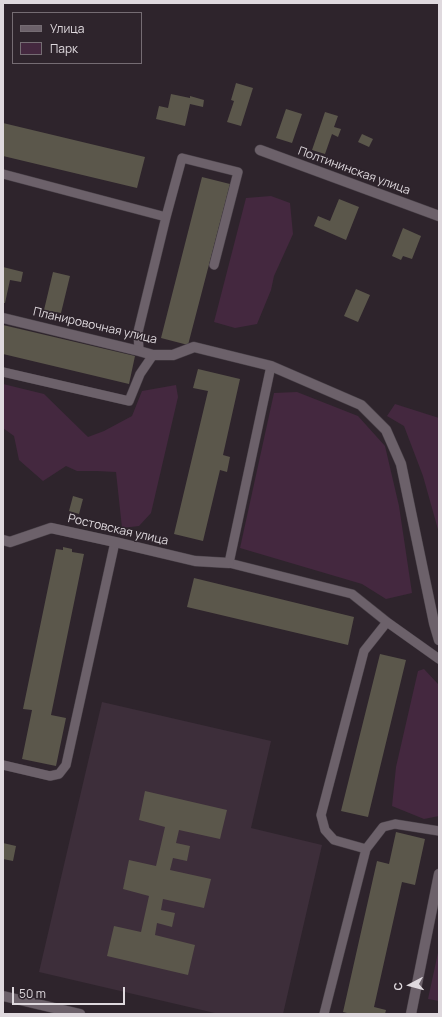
<!DOCTYPE html>
<html>
<head>
<meta charset="utf-8">
<style>
	body { margin:0 }
	#map { position:relative; width:442px; height:1017px; overflow:hidden; background:#2e242c; font-family:Manrope,sans-serif }
	canvas { display:block }
	.frame { position:absolute; inset:0; border:4px solid #dfd9de; pointer-events:none }
	.legend { position:absolute; left:12px; top:12px; width:130px; height:52px; box-sizing:border-box; background:#2e242c; border:1px solid #756c73; margin:0; padding:5px 7px; list-style:none; font-size:12px; color:#dfd9de }
	.legend li { display:flex; align-items:center; gap:8px; height:20px }
	.legend b { width:20px; border:1px solid #756c73 }
	.north { position:absolute; left:390px; top:965px; width:40px; height:40px; -webkit-text-stroke:3px #2e242c; paint-order:stroke; rotate:264deg; font-size:11px; font-weight:700; line-height:16px; text-align:center; color:#dfd9de }
	.north::after { content:''; display:block; margin:auto; width:14px; height:18px; background:#dfd9de; clip-path:polygon(50% 0,100% 100%,50% 72%,0 100%) }
	.scale { position:absolute; left:12px; top:987px; width:113px; height:18px; box-sizing:border-box; border:2px solid #dfd9de; border-top:0; padding-left:5px; font-size:12px; line-height:14px; white-space:nowrap; color:#dfd9de; -webkit-text-stroke:3px #2e242c; paint-order:stroke }
</style>
</head>
<body>
<div id="map">
<canvas width="442" height="1017"></canvas>
<div class="frame"></div>
<ul class="legend">
<li><b style="height:5px;background:#6c616a"></b>Улица</li>
<li><b style="height:11px;background:#44283f"></b>Парк</li>
</ul>
<div class="north">С</div>
<div class="scale">50 m</div>
</div>
<script>
const ctx = document.querySelector('canvas').getContext('2d');
ctx.lineJoin = 'round';
function paint(path, color) { ctx.fillStyle = color; ctx.fill(path, 'evenodd'); }
const shape = rows => new Path2D(rows.map(r => 'M' + r).join(''));
function trace(path, color, width, dash) { ctx.strokeStyle = color; ctx.lineWidth = width; ctx.lineCap = dash ? 'butt' : 'round'; ctx.setLineDash(dash || []); ctx.stroke(path); }
function write(font, color, halo, rows, align = 'center') {
  ctx.font = font + ' Manrope,sans-serif'; ctx.lineWidth = 3; ctx.setLineDash([]); ctx.textBaseline = 'middle'; ctx.strokeStyle = halo; ctx.fillStyle = color; for (const [text, x, y, turn = 0] of rows) {
    ctx.save(); ctx.translate(x, y); ctx.rotate((+turn || 0) * Math.PI / 180); ctx.textAlign = isNaN(turn) ? turn : align; if (halo) ctx.strokeText(text, 0, 0); ctx.fillText(text, 0, 0); ctx.restore();
  }
}
paint(shape([
	[102,702,271,741,251,828,322,845,283,1014,219,1014,39,972]
]), '#3d2e3a');
paint(shape([
	[271,196,290,203,293,234,274,276,271,290,257,324,235,328,214,322,246,198],
	[3,384,44,394,88,437,104,431,132,416,142,391,176,385,178,397,151,513,139,526,122,528,116,472,97,471,77,471,66,466,43,481,19,460,14,436,3,428],
	[297,392,358,416,385,446,399,506,412,593,386,599,362,584,240,548,274,393],
	[395,404,439,418,439,533,423,476,404,426,387,416],
	[424,669,438,684,439,696,439,816,424,819,392,806,396,767,418,671],
	[439,948,439,1001,428,999]
]), '#44283f');
paint(shape([
	[236,83,253,88,241,126,227,122,234,101,231,100],
	[171,94,190,98,190,96,204,100,203,107,190,104,185,126,156,119,159,106,168,108],
	[286,109,302,114,292,143,276,138],
	[325,112,338,116,334,127,341,129,338,137,332,134,325,154,312,150],
	[3,123,145,157,137,188,3,156],
	[362,134,373,139,369,147,358,142],
	[202,177,230,184,188,345,161,338],
	[339,199,359,207,346,240,314,226,318,216,330,221],
	[403,228,421,236,412,259,403,256,401,260,392,256],
	[3,267,23,272,21,282,10,280,5,303,3,303],
	[53,272,70,276,61,313,44,310],
	[356,289,370,295,358,322,344,316],
	[3,325,135,356,129,384,3,354],
	[198,369,240,379,223,455,230,457,227,472,220,470,203,541,174,534,208,391,193,388],
	[73,496,83,499,79,514,69,511],
	[63,547,72,549,72,552,84,554,51,715,66,718,56,766,22,759,32,710,23,709,56,549,63,550],
	[194,578,354,617,348,645,187,607],
	[380,654,406,660,368,817,341,811],
	[145,791,227,810,220,839,179,830,176,843,190,846,187,861,173,858,170,870,211,879,204,908,163,899,161,910,175,913,172,927,157,923,155,935,195,945,188,975,107,956,114,926,141,932,149,896,123,889,129,860,156,866,165,827,139,820],
	[396,832,425,839,415,885,402,882,374,1007,386,1010,385,1014,351,1014,343,1012,377,861,389,864],
	[3,843,16,846,13,861,3,859]
]), '#5b574b');
const service = shape([
	[3,174,166,217],
	[139,351,138,332,166,217,182,158,238,172,214,265],
	[271,366,229,563,352,594,387,622,439,659],
	[3,372,129,401,140,374,153,355],
	[3,765,50,776,59,774,66,765,115,542],
	[366,849,334,840,325,830,321,815,364,651,387,622],
	[324,1014,366,849,383,827,395,824,439,831]
]);
const minor = shape([
	[260,150,439,216],
	[3,318,139,351,153,355,173,355,194,347,271,366,361,405,386,430,401,464,434,623,439,640],
	[3,540,10,542,51,528,115,542,195,561,229,563],
	[411,1014,439,874]
]);
const tertiary = shape([
	[3,996,80,1014]
]);
trace(service, '#4a4249', 10);
trace(minor, '#4a4249', 11);
trace(tertiary, '#4a4249', 11);
trace(service, '#6c616a', 9);
trace(minor, '#6c616a', 10);
trace(tertiary, '#6c616a', 10);
write('12px', '#dfd9de', '#2e242c', [
	["Полтининская улица",354,171,20],
	["Планировочная улица",95,326,13],
	["Ростовская улица",118,530,13]
]);
</script>
</body>
</html>
